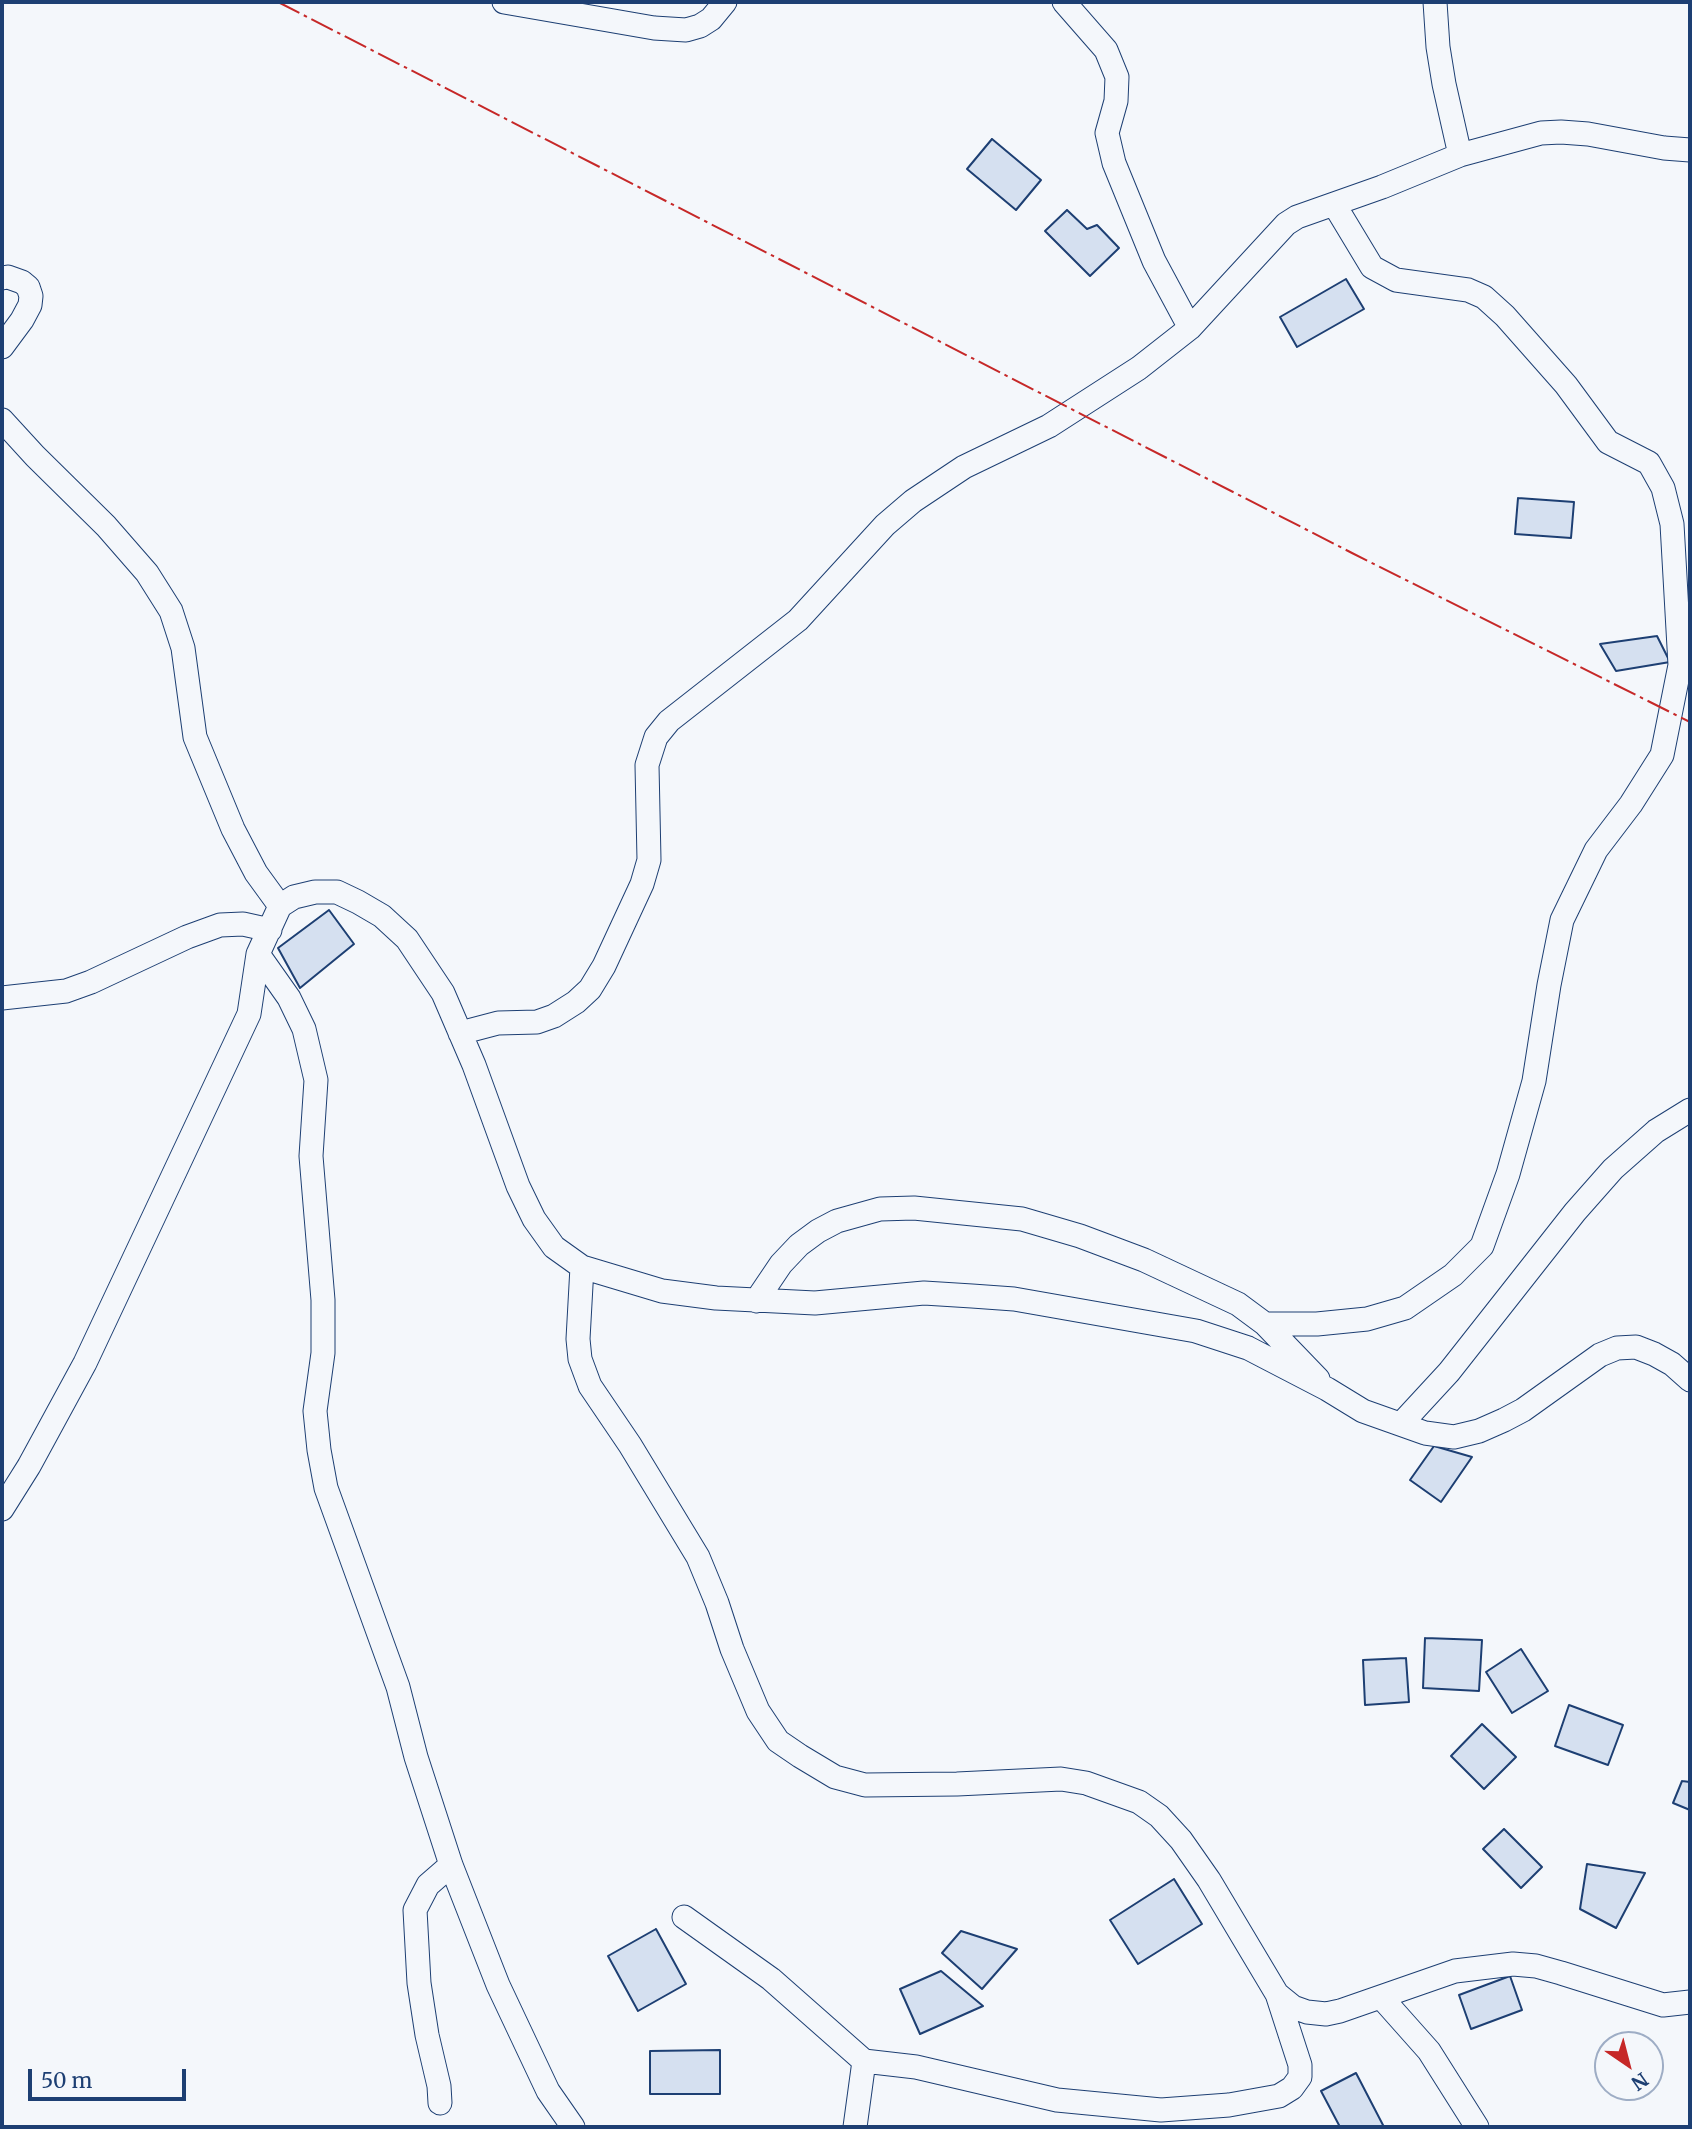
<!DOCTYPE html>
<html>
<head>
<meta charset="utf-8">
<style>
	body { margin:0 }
	#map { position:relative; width:1692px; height:2129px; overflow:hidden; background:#f4f7fb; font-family:Merriweather,serif }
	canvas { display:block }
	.frame { position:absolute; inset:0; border:4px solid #1d3f73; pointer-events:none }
	.north { position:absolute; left:1594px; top:2031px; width:70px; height:70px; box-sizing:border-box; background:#f4f7fb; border:2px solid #9eadc5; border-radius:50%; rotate:145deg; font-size:19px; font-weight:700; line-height:28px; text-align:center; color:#1d3f73 }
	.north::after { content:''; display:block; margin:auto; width:24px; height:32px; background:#c62828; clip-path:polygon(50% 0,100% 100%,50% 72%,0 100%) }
	.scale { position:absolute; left:28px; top:2069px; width:158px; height:32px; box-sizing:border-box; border:4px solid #1d3f73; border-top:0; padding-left:9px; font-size:21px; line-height:24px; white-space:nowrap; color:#1d3f73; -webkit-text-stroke:5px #f4f7fb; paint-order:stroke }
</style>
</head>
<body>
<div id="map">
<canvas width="1692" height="2129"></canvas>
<div class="frame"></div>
<div class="north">N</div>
<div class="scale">50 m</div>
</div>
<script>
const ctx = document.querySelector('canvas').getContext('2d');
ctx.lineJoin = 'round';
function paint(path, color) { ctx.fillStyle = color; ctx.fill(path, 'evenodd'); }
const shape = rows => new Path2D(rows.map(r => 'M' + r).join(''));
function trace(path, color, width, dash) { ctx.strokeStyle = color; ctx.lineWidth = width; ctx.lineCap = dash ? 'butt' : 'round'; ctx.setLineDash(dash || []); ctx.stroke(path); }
const building = shape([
	[992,139,1041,180,1016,210,967,169,992,139],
	[1067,210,1087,229,1097,225,1119,248,1090,276,1045,231,1067,210],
	[1346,279,1364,309,1297,347,1280,317,1346,279],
	[1518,498,1574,502,1571,538,1515,534,1518,498],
	[1657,636,1670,662,1616,671,1600,644,1657,636],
	[329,910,354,944,300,988,278,948,329,910],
	[1434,1446,1472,1457,1441,1502,1410,1480,1434,1446],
	[1425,1638,1482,1640,1479,1691,1423,1688,1425,1638],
	[1521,1649,1548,1691,1512,1713,1486,1672,1521,1649],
	[1406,1658,1409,1702,1365,1705,1363,1660,1406,1658],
	[1569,1705,1623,1725,1608,1765,1555,1746,1569,1705],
	[1482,1724,1516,1757,1484,1789,1451,1756,1482,1724],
	[1682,1781,1690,1782,1690,1810,1673,1803,1682,1781],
	[1504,1829,1542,1867,1521,1888,1483,1849,1504,1829],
	[1587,1864,1645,1873,1616,1928,1580,1909,1587,1864],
	[1174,1879,1202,1924,1138,1964,1110,1920,1174,1879],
	[656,1929,686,1984,638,2011,608,1956,656,1929],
	[961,1931,1017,1949,982,1989,942,1953,961,1931],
	[941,1971,983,2006,920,2034,900,1989,941,1971],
	[1510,1976,1522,2010,1471,2029,1459,1995,1510,1976],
	[720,2050,720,2094,650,2094,650,2051,720,2050],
	[1356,2073,1384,2127,1340,2127,1321,2091,1356,2073]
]);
paint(building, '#d5e0f0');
trace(building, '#1d3f73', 2);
const minor = shape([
	[504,2,654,28,686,30,700,26,711,19,725,2],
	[1064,2,1106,50,1117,77,1116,101,1107,133,1114,163,1154,261,1190,328],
	[1435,2,1438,47,1444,84,1460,155],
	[2,278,8,277,22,282,28,287,31,296,30,305,22,320,2,347],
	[2,420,35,456,106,526,147,573,171,611,183,648,195,737,233,829,256,873,280,906],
	[258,954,289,998,304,1029,316,1080,311,1156,323,1300,323,1353,315,1411,319,1450,326,1488,398,1687,416,1757,451,1865,498,1985,548,2091,573,2127],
	[2,998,66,991,91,982,187,937,220,925,243,924,270,930],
	[460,1033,498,1023,537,1022,554,1016,576,1002,590,989,604,966,642,884,649,860,647,765,656,737,669,721,798,620,885,525,913,501,964,467,1049,426,1139,368,1190,328,1286,224,1297,217,1382,187,1460,155,1541,133,1561,132,1588,134,1664,148,1690,150],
	[582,1267,578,1339,580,1359,590,1386,630,1445,698,1557,717,1603,732,1649,758,1711,778,1741,800,1756,835,1777,865,1785,957,1784,1061,1779,1086,1783,1139,1802,1159,1816,1181,1840,1209,1880,1277,1994,1293,2007,1307,2012,1326,2014,1340,2011,1455,1971,1513,1964,1536,1966,1561,1973,1663,2005,1690,2002],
	[756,1301,781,1264,799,1245,818,1231,837,1221,880,1209,914,1208,1022,1219,1080,1236,1144,1260,1238,1304,1265,1324,1318,1379],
	[1265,1324,1317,1324,1367,1319,1405,1308,1453,1275,1482,1246,1508,1174,1534,1081,1549,985,1562,920,1596,850,1631,804,1662,755,1680,665,1672,524,1663,488,1649,463,1608,442,1566,385,1505,316,1484,297,1468,290,1396,280,1372,267,1334,204],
	[1401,1424,1449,1372,1575,1212,1613,1169,1656,1131,1690,1110],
	[2,1509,29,1466,85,1363,249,1014,258,954,280,906,294,897,315,892,337,892,358,902,382,916,407,939,443,993,474,1065,518,1186,534,1219,554,1247,582,1267,662,1291,716,1298,815,1303,924,1293,972,1296,1014,1299,1196,1331,1248,1348,1327,1389,1363,1411,1425,1433,1454,1437,1479,1431,1504,1420,1523,1410,1600,1355,1617,1348,1636,1347,1654,1354,1672,1364,1690,1380],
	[684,1917,771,1979,864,2061],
	[1381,1997,1429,2051,1477,2127],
	[440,2103,439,2086,427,2035,419,1983,415,1910,428,1885,451,1865],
	[855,2127,864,2061,916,2067,1057,2100,1161,2110,1229,2105,1279,2096,1292,2088,1300,2077,1300,2065,1277,1994]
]);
trace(minor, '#1d3f73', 25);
trace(minor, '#f4f7fb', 23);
trace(shape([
	[278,2,1352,553,1690,722]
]), '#c62828', 2, [24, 5, 3.5, 5]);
</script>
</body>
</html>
